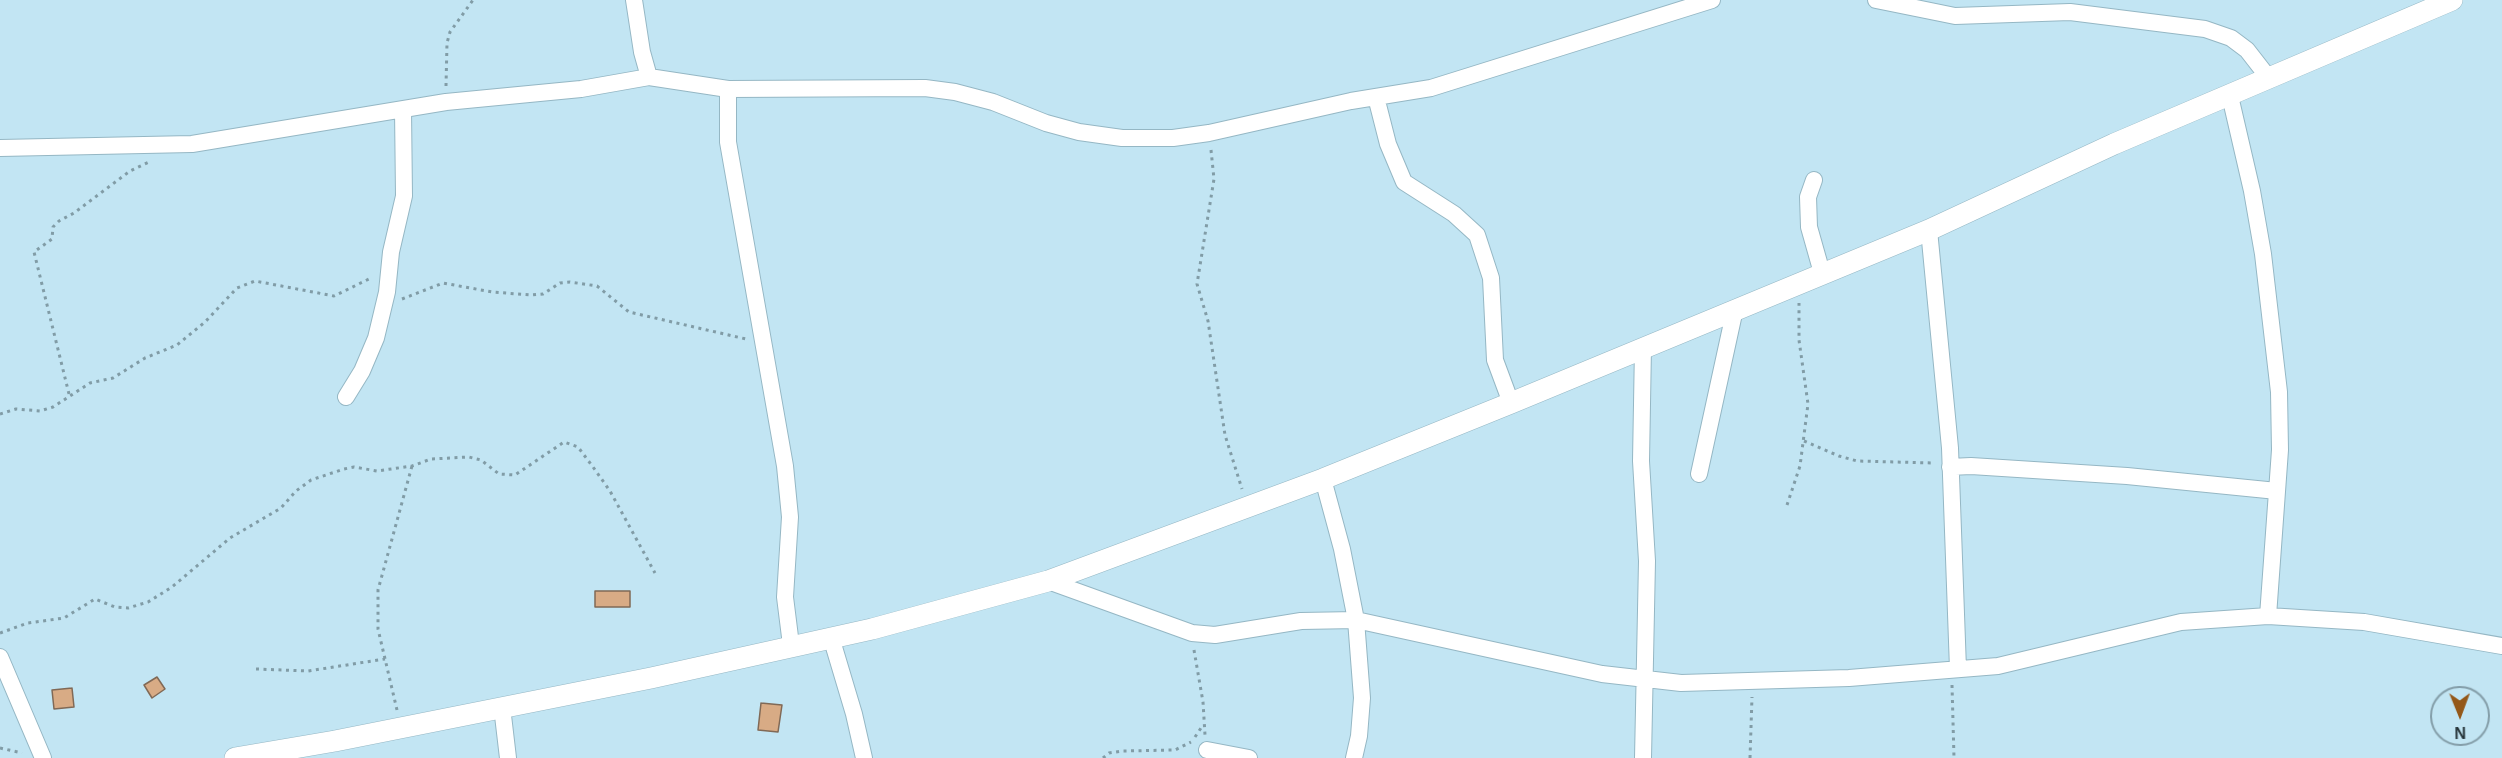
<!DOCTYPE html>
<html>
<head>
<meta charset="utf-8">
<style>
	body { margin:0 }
	#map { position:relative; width:2502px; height:758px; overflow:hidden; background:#c2e5f3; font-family:Arial,sans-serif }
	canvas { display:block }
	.north { position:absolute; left:2430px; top:686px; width:60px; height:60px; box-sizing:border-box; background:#c2e5f3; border:2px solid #849ea9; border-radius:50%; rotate:179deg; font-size:16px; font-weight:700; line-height:24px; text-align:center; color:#263439 }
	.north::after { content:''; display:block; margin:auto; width:21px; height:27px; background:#945819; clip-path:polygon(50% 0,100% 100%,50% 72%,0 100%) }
</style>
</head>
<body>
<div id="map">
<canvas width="2502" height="758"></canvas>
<div class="north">N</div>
</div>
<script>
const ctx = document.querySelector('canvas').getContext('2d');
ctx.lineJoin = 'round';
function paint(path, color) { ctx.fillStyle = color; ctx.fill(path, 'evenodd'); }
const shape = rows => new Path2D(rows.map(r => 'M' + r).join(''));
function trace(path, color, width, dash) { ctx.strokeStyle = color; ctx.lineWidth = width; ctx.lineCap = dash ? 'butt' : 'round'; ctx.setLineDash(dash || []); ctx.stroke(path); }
const building = shape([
	[595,591,630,591,630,607,595,607,595,591],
	[157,677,165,689,152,698,144,685,157,677],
	[72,688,74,707,54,709,52,690,72,688],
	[761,703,782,705,778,732,758,730,761,703]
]);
paint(building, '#d8ab85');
trace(building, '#806956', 1.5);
const minor = shape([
	[634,0,642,52,649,77],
	[1876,0,1955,16,2070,12,2205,29,2231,38,2247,50,2268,77],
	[728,89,728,142,785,466,790,517,785,597,791,645],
	[2230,96,2252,191,2263,254,2279,392,2280,450,2268,616],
	[1376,97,1388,144,1404,182,1454,214,1477,235,1491,278,1495,360,1511,403],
	[0,148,192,144,446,102,581,89,649,77,728,89,925,88,955,92,993,102,1046,123,1079,132,1122,138,1173,138,1209,133,1351,101,1431,88,1712,0],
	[1814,180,1808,197,1809,227,1822,273],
	[1929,230,1950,448,1958,669],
	[346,397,362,371,376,338,387,292,391,252,404,196,403,110],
	[1950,467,1971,466,2127,476,2277,491],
	[1699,474,1735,309],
	[1323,479,1342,549,1356,620,1362,698,1359,736,1354,758],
	[1048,581,1192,633,1215,635,1301,621,1356,620,1602,674,1681,683,1849,678,1998,666,2181,622,2268,616,2364,622,2502,646],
	[831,637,854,714,864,758],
	[0,657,43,758],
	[502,707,508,758],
	[1207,750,1249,758],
	[1643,758,1647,561,1641,461,1643,347]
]);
const tertiary = shape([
	[235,758,335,741,651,678,872,629,1048,581,1323,479,1511,403,1929,230,2114,144,2452,0]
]);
trace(minor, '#95b7c4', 18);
trace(tertiary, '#95b7c4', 22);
trace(shape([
	[446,86,447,43,450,32,473,0],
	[1211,150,1214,179,1197,284,1208,321,1225,435,1242,489],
	[402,299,443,283,492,292,531,295,543,294,560,283,570,282,597,286,629,312,746,339],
	[69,394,34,252,52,239,53,227,59,221,74,213,130,171,149,162],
	[0,414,16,409,40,411,53,407,90,383,113,378,145,358,177,345,205,322,237,288,255,281,334,296,371,278],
	[1804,441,1839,456,1857,461,1933,463],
	[1787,505,1800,466,1808,404,1799,340,1799,303],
	[0,633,28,623,64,618,95,599,115,607,128,608,148,602,172,587,230,538,281,508,296,491,311,480,344,469,354,467,377,471,412,466,431,459,469,457,481,460,499,474,515,475,564,442,578,447,593,467,610,491,655,573],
	[1194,650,1203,702,1205,735],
	[256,669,308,671,385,659],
	[1952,685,1954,758],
	[397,710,378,629,378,590,412,466],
	[1195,737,1203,725],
	[0,748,22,753],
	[1103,758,1109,753,1122,751,1175,750,1191,742],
	[1750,758,1752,697]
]), '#819ca6', 3, [3, 4.5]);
trace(minor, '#fff', 16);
trace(tertiary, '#fff', 21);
</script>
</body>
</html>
